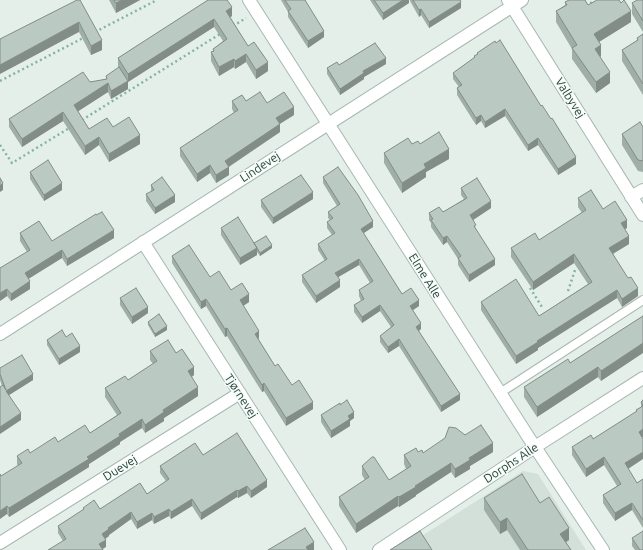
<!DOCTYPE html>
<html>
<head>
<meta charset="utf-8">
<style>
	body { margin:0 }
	canvas { display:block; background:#e5efea }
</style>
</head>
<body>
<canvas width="643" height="550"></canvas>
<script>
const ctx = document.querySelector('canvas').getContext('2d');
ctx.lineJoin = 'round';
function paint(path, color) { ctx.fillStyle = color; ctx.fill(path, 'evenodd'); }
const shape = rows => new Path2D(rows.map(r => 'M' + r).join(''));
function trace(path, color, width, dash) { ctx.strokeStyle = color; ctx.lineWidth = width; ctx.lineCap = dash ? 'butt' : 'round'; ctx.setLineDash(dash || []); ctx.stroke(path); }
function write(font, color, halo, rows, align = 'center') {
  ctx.font = font + ' Ubuntu,sans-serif'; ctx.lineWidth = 3; ctx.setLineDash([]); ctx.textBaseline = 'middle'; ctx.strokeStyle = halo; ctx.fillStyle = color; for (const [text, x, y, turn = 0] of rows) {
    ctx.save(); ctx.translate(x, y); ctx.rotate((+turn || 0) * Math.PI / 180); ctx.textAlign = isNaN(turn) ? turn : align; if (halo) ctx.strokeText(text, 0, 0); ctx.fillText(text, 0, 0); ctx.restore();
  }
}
paint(shape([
	[523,471,538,474,586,550,400,550]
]), '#d3dfd9');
const lane = shape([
	[500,393,643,300]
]);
const street = shape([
	[249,0,529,438,603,550],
	[508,0,643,215],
	[631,197,643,190],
	[143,242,340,550],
	[0,334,522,0],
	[0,543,240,393],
	[379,550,535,447,643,378]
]);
trace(lane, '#a7b8b2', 10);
trace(street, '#a7b8b2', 14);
trace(shape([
	[587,7,594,0],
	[233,26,246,18],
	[95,32,157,0],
	[0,81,85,37],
	[82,120,220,34],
	[0,145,12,163,71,127],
	[530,288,542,307],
	[568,291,575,270]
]), '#83b5a5', 2.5, [2, 3]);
trace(lane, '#fff', 8);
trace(street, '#fff', 12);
paint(shape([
	[77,0,102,50,91,55,79,32],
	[109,0,140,0,116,13],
	[208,0,232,16,230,17,248,46,268,71,256,79,246,62,235,69,234,67,219,76,211,61,211,52,213,51,213,49,223,41,214,27,128,82,128,89,111,99,108,92,78,111,89,129,113,127,140,144,109,162,99,145,85,155,63,121,22,147,9,127,9,119,90,82,106,79,106,76,119,68,118,66,118,58],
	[281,0,305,0,324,37,308,48,288,17,288,12],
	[370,0,409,0,409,3,383,20],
	[410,0,460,0,461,8,429,28,421,15,419,17,410,1],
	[643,0,643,32,632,14,632,3],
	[565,2,588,5,631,22,599,42,601,56,600,57,610,83,596,93,572,59,572,49,556,22,556,11,565,5],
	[643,34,643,95,622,61,622,50,637,40,637,38],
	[477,53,576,164,558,175,538,145,528,151,505,116,485,128,481,121,476,125,457,95,457,88,459,87,453,79,453,73,474,58,474,56,477,55],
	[386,64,364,77,364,79,340,95,327,74,327,68,339,65],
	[232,101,267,103,294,115,280,124,280,132,229,167,229,175,216,183,210,173,197,182,180,156,180,148,234,113,232,109],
	[643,127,643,172,638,171,622,145,622,134],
	[412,144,420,144,449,159,426,172,426,177,402,193,384,163,384,153],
	[30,172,62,190,44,201,30,179],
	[323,177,373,227,363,233,402,294,419,306,413,310,421,329,419,331,460,400,441,412,399,346,388,353,380,342,380,336,391,327,380,311,362,323,354,312,354,305,361,301,359,296,359,290,370,283,359,265,338,277,340,287,316,303,302,282,302,275,325,261,318,250,318,244,332,235,327,228,327,222,330,220,328,218,328,212,337,206,323,183],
	[151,185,175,202,155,214,146,201,146,194,151,192],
	[461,188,491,208,473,220,476,229,495,265,469,282,458,265,458,259,447,242,443,245,431,227,431,223,429,220,429,213,443,212,464,199,461,195],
	[578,198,603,209,627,228,625,229,629,244,613,254,638,296,622,307,617,298,538,348,538,350,516,364,481,310,481,302,539,316,588,284,574,263,533,290,511,257,511,248,539,240,582,213,578,207],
	[313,199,273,224,261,207,261,200],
	[221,228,254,243,272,248,260,256,257,252,257,255,240,265,221,235],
	[20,233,52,241,114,238,67,266,62,258,28,279,30,289,11,301,7,296,0,301,27,252,20,241],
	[172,256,210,277,249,302,243,306,259,338,258,339,275,366,292,385,313,409,286,426,264,391,262,392,227,336,225,337,206,306,201,309,172,263],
	[120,298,148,313,132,324,120,305],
	[643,316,601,381,598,377,537,417,524,397,524,387,570,363],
	[148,322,167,330,155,337,148,325],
	[66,337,80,352,59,365,47,345,47,340],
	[150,351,176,353,194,375,192,377,198,396,164,418,164,421,145,433,142,428,120,442,120,444,89,464,89,467,9,517,7,514,1,476,18,466,17,464,17,456,30,453,58,442,90,433,117,415,105,397,105,388,128,380,153,364,150,360],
	[0,368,33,380,9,395,21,420,2,386,0,380],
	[643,400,642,438,628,469,637,483,643,479,643,528,632,510,615,521,603,503,603,495,617,486,604,465,586,477,572,455,572,447,593,439,636,412,636,410,641,407,641,402],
	[340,405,354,418,350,421,350,426,331,438,321,422,321,415],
	[465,435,493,452,470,466,470,469,455,478,451,472,416,495,416,496,399,507,398,506,356,533,339,506,339,497,365,480,362,475,362,466,389,480,406,469,404,464,404,455,418,452,423,453],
	[203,455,267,487,251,498,247,493,238,498,237,497,201,520,192,506,171,519,169,516,154,524,152,520,137,529,131,519,109,535,109,536,105,539,106,547,63,541,58,533,58,526,83,510,83,508,100,509,147,494,166,481,160,473,160,466],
	[484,498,540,503,569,540,566,542,571,550,520,550,507,530,500,534,484,510],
	[632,538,643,550,635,550,632,546]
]), '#a0aea8');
paint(shape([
	[122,0,140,0,116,13,116,3],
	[403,0,409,0,409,3,383,20,383,13],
	[461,2,461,8,429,28,429,22],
	[232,7,232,16,226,20,226,11],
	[421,9,421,15,419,17,419,10],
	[631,11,631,22,594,45,594,34],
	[214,19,214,27,128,82,128,89,111,99,111,91,128,81,128,74],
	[79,22,79,32,0,74,0,65],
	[324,31,324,37,308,48,308,41],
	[102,40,102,50,91,55,91,46],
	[601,45,601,56,595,60,595,49],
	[246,54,246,62,235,69,235,61],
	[386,58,386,64,364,77,364,79,340,95,340,89,363,71],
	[234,59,234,67,219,76,219,67],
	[268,62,268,71,256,79,256,70],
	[610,72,610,83,596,93,596,82],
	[108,83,108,92,74,114,74,105],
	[294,107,294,115,276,126,276,118],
	[505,109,505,116,485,128,485,122],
	[63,112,63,121,22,147,22,139],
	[481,115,481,121,476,125,476,118],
	[280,124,280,132,225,169,225,161],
	[140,135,140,144,109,162,109,154],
	[99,137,99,145,85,155,85,146],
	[538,138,538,145,528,151,528,145],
	[449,149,449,159,426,172,426,177,402,193,402,183,424,164],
	[576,157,576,164,558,175,558,169],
	[210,165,210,173,197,182,197,174],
	[229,167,229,175,216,183,216,175],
	[3,183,3,190,0,192,0,186],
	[62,183,62,190,44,201,44,195],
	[313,192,313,199,273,224,273,218],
	[175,195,175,202,155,214,155,208],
	[491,201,491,208,470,222,470,215],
	[627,220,627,228,621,231,621,223],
	[373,221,373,227,361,235,361,229],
	[114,230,114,238,67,266,67,259],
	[447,236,447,242,443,245,443,238],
	[629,236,629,244,609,256,609,248],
	[272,245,272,248,260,256,260,253],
	[257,248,257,255,240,265,240,258],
	[62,250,62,258,25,281,25,273],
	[574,254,574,263,533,290,533,282],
	[359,259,359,265,335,279,335,273],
	[495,259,495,265,469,282,469,275],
	[340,280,340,287,316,303,316,296],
	[30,281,30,289,11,301,11,294],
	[638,288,638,296,622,307,622,299],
	[7,289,7,296,0,301,0,293],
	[617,290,617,298,538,348,538,350,516,364,516,356,537,341],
	[249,294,249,302,240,308,240,300],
	[206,299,206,306,201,309,201,302],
	[419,300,419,306,410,312,410,306],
	[380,305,380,311,362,323,362,317],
	[148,307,148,313,132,324,132,317],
	[421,323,421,329,416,333,416,327],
	[167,326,167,330,155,337,155,334],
	[227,328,227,336,225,337,225,329],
	[259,331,259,338,255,342,255,334],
	[399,339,399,346,388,353,388,347],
	[643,343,643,353,601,381,601,371],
	[80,346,80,352,59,365,59,359],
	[194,367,194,375,188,379,188,371],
	[598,367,598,377,537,417,537,407],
	[33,374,33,380,6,397,6,391],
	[264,383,264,391,262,392,262,385],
	[198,387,198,396,164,418,164,421,145,433,145,425,163,410],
	[460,394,460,400,441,412,441,406],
	[313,402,313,409,286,426,286,418],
	[354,412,354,418,350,421,350,426,331,438,331,431,348,416],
	[21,413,21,420,0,434,0,427],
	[142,419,142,428,120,442,120,444,89,464,89,467,9,517,9,508,87,457,119,434],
	[643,429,643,437,639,440,639,432],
	[493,443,493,452,470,466,470,469,455,478,455,469,469,458],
	[643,452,643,459,625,471,625,463],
	[604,457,604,465,586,477,586,469],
	[451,463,451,472,416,495,416,496,399,507,399,497,415,486],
	[267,480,267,487,251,498,251,491],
	[247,486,247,493,238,498,238,491],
	[237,490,237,497,201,520,201,513],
	[398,496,398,506,356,533,356,524],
	[192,499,192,506,171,519,171,512],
	[632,503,632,510,615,521,615,513],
	[7,506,7,514,0,519,0,511],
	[169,509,169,516,154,524,154,517],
	[131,512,131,519,109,535,109,536,102,541,102,534,108,528],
	[152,513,152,520,137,529,137,522],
	[507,518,507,530,500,534,500,522],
	[569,528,569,540,560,546,560,534],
	[106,540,106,547,101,550,99,544],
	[314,542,314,550,306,550,306,547]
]), '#828d88');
const building = shape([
	[77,0,80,0,102,40,91,46,79,22,0,65,0,39,77,0],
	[114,0,122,0,116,3,114,0],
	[208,0,227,0,232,7,226,11,248,46,254,42,268,62,256,70,246,54,235,61,234,59,219,67,211,52,214,51,213,49,227,39,214,19,128,74,118,58,208,0],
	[285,0,305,0,324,31,308,41,288,11,291,9,285,0],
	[374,0,403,0,383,13,374,0],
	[413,0,460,0,461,2,429,22,421,9,419,10,413,0],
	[569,0,585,0,588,5,597,0,619,0,621,3,624,0,631,11,594,34,601,45,595,49,610,72,596,82,572,48,577,45,556,11,567,5,565,2,569,0],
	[637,0,643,0,643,21,632,3,637,0],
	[643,34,643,84,622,50,638,40,637,38,643,34],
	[500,40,541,106,542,105,551,119,552,118,576,157,558,169,538,138,528,145,505,109,485,122,481,115,476,118,457,88,462,85,453,73,475,57,474,56,478,54,477,53,495,41,496,43,500,40],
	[375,43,386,58,363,71,364,73,340,89,327,68,337,62,339,65,375,43],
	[119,67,128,81,111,91,108,83,74,105,89,129,107,118,113,127,129,117,140,135,109,154,99,137,85,146,63,112,22,139,9,119,83,72,90,82,107,79,106,76,119,67],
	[260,92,267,103,284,92,294,107,276,118,280,124,225,161,229,167,216,175,210,165,197,174,180,148,238,110,232,101,242,95,246,101,260,92],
	[640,122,643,127,643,161,638,160,622,134,640,122],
	[439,132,449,149,424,164,426,168,402,183,384,153,408,138,412,144,418,141,420,144,439,132],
	[48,160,62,183,44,195,30,172,48,160],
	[338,167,358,195,373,221,361,229,402,294,411,288,419,300,410,306,421,323,416,327,460,394,441,406,399,339,388,347,380,336,394,325,380,305,362,317,354,305,364,299,359,290,373,281,359,259,335,273,340,280,316,296,302,275,327,259,318,244,335,233,327,222,333,218,328,212,340,204,323,177,338,167],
	[301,175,313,192,273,218,261,200,301,175],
	[162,177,175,195,155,208,146,194,154,190,151,185,162,177],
	[0,178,3,183,0,186,0,178],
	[477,178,491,201,470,215,476,225,474,226,495,259,469,275,458,258,461,256,447,236,443,238,431,220,433,219,429,213,439,207,443,212,467,198,461,188,477,178],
	[591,190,603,209,615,201,627,220,621,223,629,236,609,248,628,278,631,277,638,288,622,299,617,290,537,341,538,342,516,356,481,302,516,279,539,316,592,282,574,254,533,282,511,248,535,233,539,240,586,210,578,198,591,190],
	[102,212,114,230,67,259,62,250,25,273,30,281,11,294,7,289,0,293,0,268,30,250,20,233,39,221,52,241,96,214,96,215,102,212],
	[238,217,257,248,240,258,221,228,238,217],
	[266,236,272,245,260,253,254,243,266,236],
	[189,245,210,277,219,271,231,290,242,283,249,294,240,300,259,331,255,334,275,366,278,364,292,385,299,380,313,402,286,418,264,383,262,385,227,328,225,329,206,299,201,302,172,256,189,245],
	[136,288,148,307,132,317,120,298,136,288],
	[159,314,167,326,155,334,148,322,159,314],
	[643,316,643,343,601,371,598,367,537,407,524,387,568,359,570,363,643,316],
	[62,330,66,337,72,333,80,346,59,359,47,340,62,330],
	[168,340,176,353,182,349,194,367,188,371,198,387,163,410,164,412,145,425,142,419,119,434,120,436,87,457,89,459,9,508,7,506,0,511,0,474,1,476,22,463,17,456,28,449,30,453,55,437,58,442,85,425,90,433,121,413,105,388,125,376,128,380,157,361,150,351,168,340],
	[22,355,33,374,6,391,21,413,0,427,0,387,3,385,6,390,0,374,0,368,22,355],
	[347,400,354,412,348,416,350,419,331,431,321,415,340,403,340,405,347,400],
	[643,400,643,429,639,432,643,439,643,452,625,463,637,483,643,479,643,520,632,503,615,513,603,495,621,484,604,457,586,469,572,447,591,435,593,439,637,411,636,410,643,406,641,402,643,400],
	[481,425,493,443,469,458,470,460,455,469,451,463,415,486,416,487,399,497,398,496,356,524,339,497,369,477,362,466,372,457,374,457,389,480,411,466,404,455,416,448,418,452,422,450,423,453,445,438,449,427,456,428,465,435,481,425],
	[237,433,267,480,251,491,247,486,238,491,237,490,201,513,192,499,171,512,169,509,154,517,152,513,137,522,131,512,108,528,109,529,102,534,106,540,99,544,103,550,48,550,66,539,58,526,84,509,83,508,94,500,100,509,140,483,147,494,169,479,160,466,195,443,203,455,237,433],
	[522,474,540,503,549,497,569,528,560,534,571,550,528,550,507,518,500,522,484,498,522,474],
	[305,528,314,542,306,547,308,550,268,550,305,528],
	[420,531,432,550,390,550,420,531],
	[643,531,643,550,640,550,632,538,643,531]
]);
paint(building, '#bacac3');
trace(building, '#828d88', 1);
write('12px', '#22433a', '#f6fbf8', [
	["Valbyvej",570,98,58],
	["Lindevej",260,167,-33],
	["Elme Alle",425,276,58],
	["Tjørnevej",241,396,57],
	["Dorphs Alle",511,463,-33],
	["Duevej",120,468,-32]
]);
</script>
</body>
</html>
